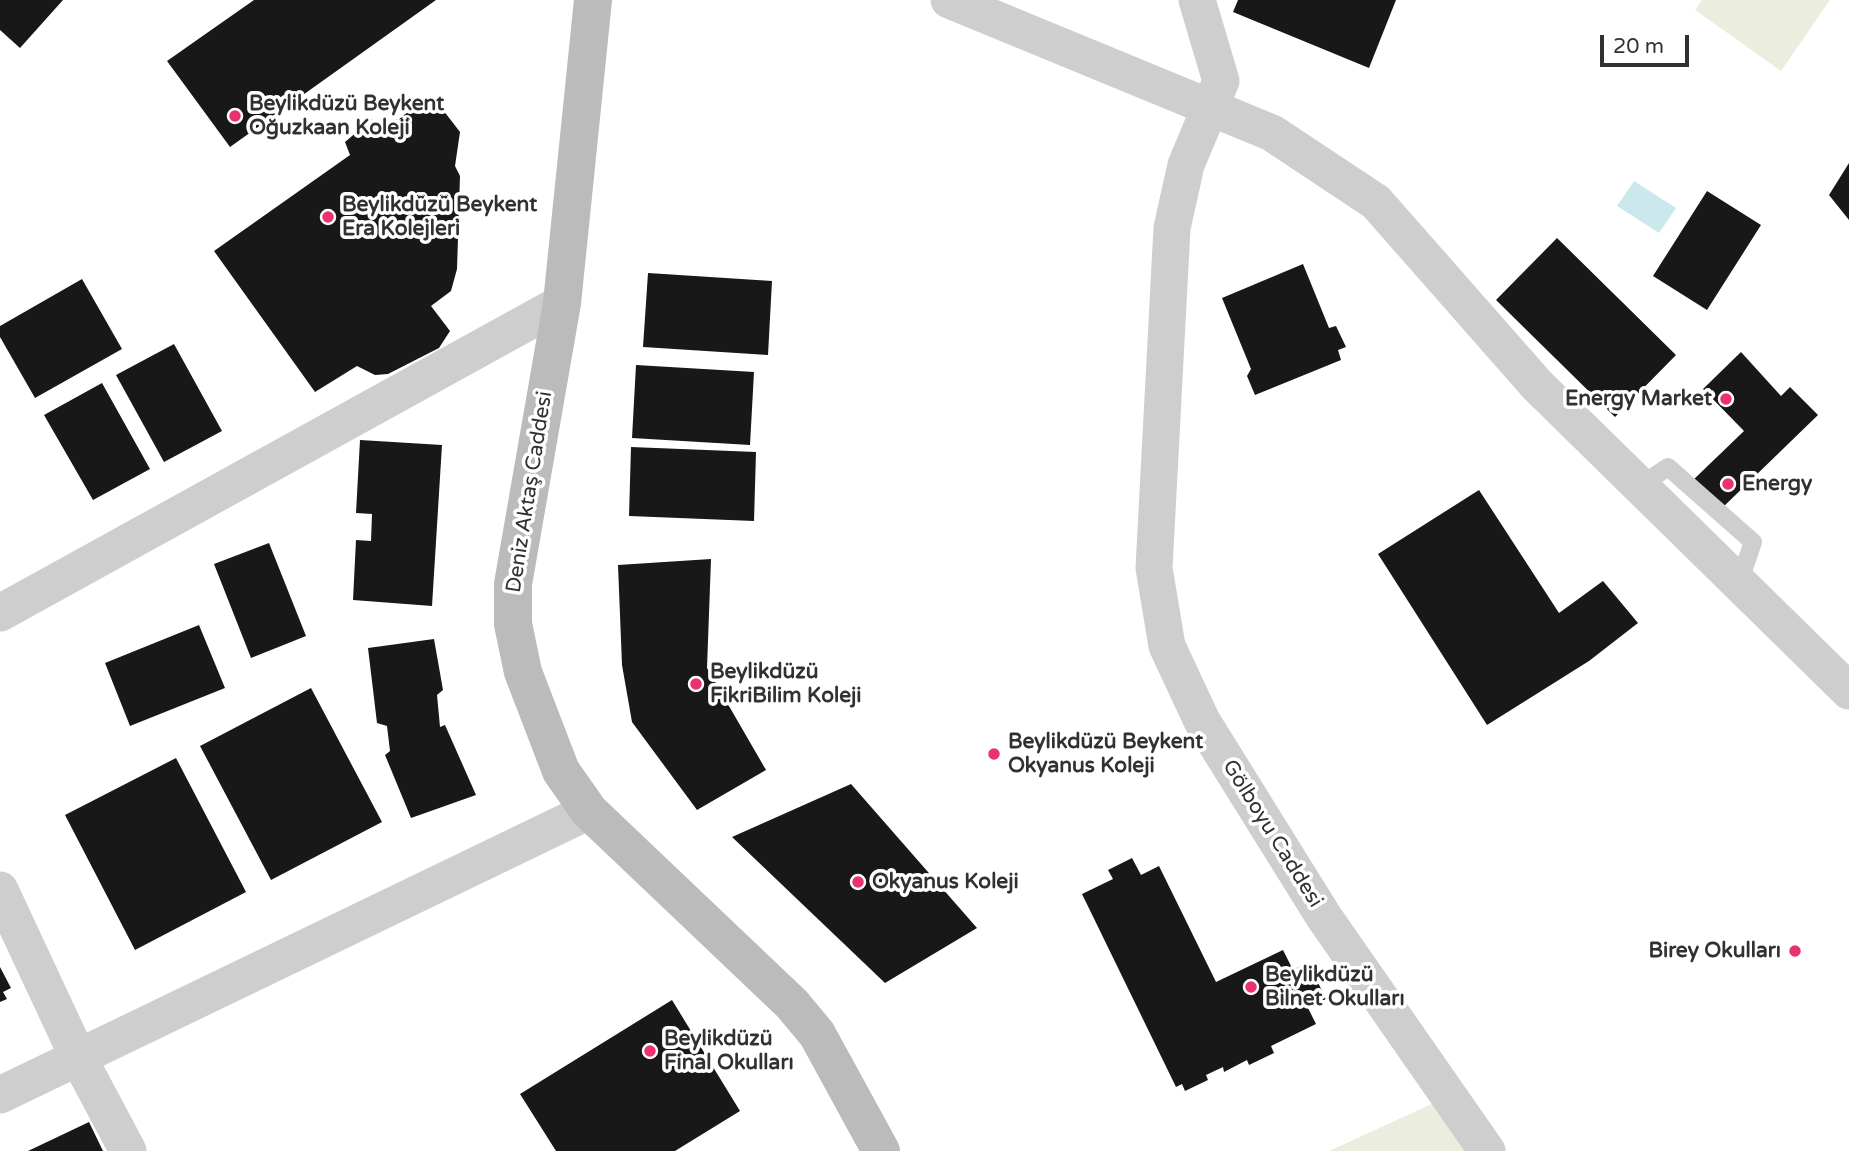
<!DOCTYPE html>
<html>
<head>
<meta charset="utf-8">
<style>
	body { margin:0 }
	#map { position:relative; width:1849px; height:1151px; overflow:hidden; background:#fff; font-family:"Varela Round",sans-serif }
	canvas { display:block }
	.scale { position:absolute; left:1600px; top:35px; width:89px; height:32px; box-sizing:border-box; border:4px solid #313131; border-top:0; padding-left:9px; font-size:21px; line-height:24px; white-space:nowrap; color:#313131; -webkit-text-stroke:5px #fff; paint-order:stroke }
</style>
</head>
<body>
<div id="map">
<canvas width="1849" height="1151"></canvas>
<div class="scale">20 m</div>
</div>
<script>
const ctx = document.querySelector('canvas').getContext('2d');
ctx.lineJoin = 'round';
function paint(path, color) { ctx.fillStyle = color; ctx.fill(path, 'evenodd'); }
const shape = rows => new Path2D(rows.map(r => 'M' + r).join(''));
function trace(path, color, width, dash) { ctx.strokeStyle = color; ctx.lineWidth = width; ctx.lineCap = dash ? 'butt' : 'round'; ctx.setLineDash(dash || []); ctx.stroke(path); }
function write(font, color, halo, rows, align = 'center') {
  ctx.font = font + ' "Varela Round",sans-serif'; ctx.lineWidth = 7; ctx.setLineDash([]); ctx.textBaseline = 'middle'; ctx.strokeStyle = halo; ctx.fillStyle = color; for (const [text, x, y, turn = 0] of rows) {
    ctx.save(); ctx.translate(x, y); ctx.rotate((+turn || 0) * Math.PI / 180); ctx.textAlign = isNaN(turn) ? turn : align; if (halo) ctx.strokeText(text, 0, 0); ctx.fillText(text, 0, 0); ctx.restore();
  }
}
paint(shape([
	[1702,0,1830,0,1781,71,1695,10],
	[1449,1096,1487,1151,1329,1151]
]), '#ebeedf');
paint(shape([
	[1634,181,1676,208,1659,233,1617,206]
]), '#cbe9ed');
paint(shape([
	[0,0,63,0,20,48,0,30],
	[254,0,436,0,230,147,167,61],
	[1238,0,1396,0,1369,68,1233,12],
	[433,97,460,132,455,166,460,176,457,269,451,291,431,306,450,331,439,348,388,374,375,375,357,366,315,392,214,251,350,155,345,142,372,119,378,131],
	[1849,163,1849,220,1829,195],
	[1707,191,1761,225,1707,310,1653,276],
	[1557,238,1676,355,1615,417,1496,300],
	[1303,264,1329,328,1336,326,1346,347,1338,350,1341,360,1255,395,1247,376,1251,369,1222,298],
	[648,273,772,281,768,355,643,347],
	[82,279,122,349,35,398,0,337,0,326],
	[174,344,222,431,164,462,116,375],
	[1741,352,1781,396,1790,387,1818,415,1719,511,1691,482,1744,431,1703,389],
	[636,365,754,372,750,445,632,438],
	[102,383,150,469,93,500,44,415],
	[360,440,442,445,432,606,353,600,356,540,371,541,372,514,356,513],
	[631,447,756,452,754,521,629,516],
	[1479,490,1559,613,1603,581,1638,623,1589,661,1487,725,1378,554],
	[269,543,306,636,251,658,214,564],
	[711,559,707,668,766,770,697,810,632,722,622,665,618,565],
	[199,625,225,688,130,726,105,663],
	[434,639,443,690,437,695,440,727,445,725,476,795,411,818,385,755,390,751,387,726,377,723,368,648],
	[311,688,382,822,271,880,200,746],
	[176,758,246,892,135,950,65,815],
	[851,784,977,928,885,983,732,837],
	[1132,858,1141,875,1159,866,1216,982,1283,950,1293,970,1308,962,1326,999,1308,1008,1316,1024,1271,1046,1274,1053,1249,1065,1247,1060,1224,1072,1223,1067,1206,1075,1208,1080,1185,1091,1182,1084,1176,1087,1082,894,1113,879,1108,870],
	[0,967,11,988,3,992,7,999,0,1002],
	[672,1000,740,1111,675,1151,556,1151,520,1094],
	[89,1122,103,1151,28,1151]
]), '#181818');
trace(shape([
	[1640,486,1668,467,1753,542,1739,583]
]), '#cecece', 18);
trace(shape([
	[949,0,1272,133,1376,202,1537,385,1849,691],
	[1197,0,1221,81,1186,165,1172,228,1154,568,1167,646,1202,721,1324,917,1487,1151],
	[0,613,562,303],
	[0,890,77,1055,128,1151],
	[0,1095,589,811]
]), '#cecece', 37);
trace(shape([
	[593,0,562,303,513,584,513,624,523,672,561,771,589,811,792,1004,817,1034,881,1151]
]), '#bbb', 38);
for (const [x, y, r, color] of [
	[235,116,7,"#e83272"],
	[328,217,7,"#e83272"],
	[1726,399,7,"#e83272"],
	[1728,484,7,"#e83272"],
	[696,684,7,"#e83272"],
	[994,754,7,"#e83272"],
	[858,882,7,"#e83272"],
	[1795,951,7,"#e83272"],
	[1251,987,7,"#e83272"],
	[650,1051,7,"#e83272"]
]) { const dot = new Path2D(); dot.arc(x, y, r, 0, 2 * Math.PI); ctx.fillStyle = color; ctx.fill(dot); trace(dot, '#fff', 2.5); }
write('bold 21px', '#313131', '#fff', [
	["Beylikdüzü Beykent",249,104],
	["Oğuzkaan Koleji",249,128],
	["Beylikdüzü Beykent",342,205],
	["Era Kolejleri",342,229],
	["Energy Market",1712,399,"right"],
	["Energy",1742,484],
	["Beylikdüzü",710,672],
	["FikriBilim Koleji",710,696],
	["Beylikdüzü Beykent",1008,742],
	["Okyanus Koleji",1008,766],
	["Okyanus Koleji",872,882],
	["Birey Okulları",1781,951,"right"],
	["Beylikdüzü",1265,975],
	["Bilnet Okulları",1265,999],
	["Beylikdüzü",664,1039],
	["Final Okulları",664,1063]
], 'left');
write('21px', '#313131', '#fff', [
	["Deniz Aktaş Caddesi",530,492,-81],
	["Gölboyu Caddesi",1272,834,58]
]);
</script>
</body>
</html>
